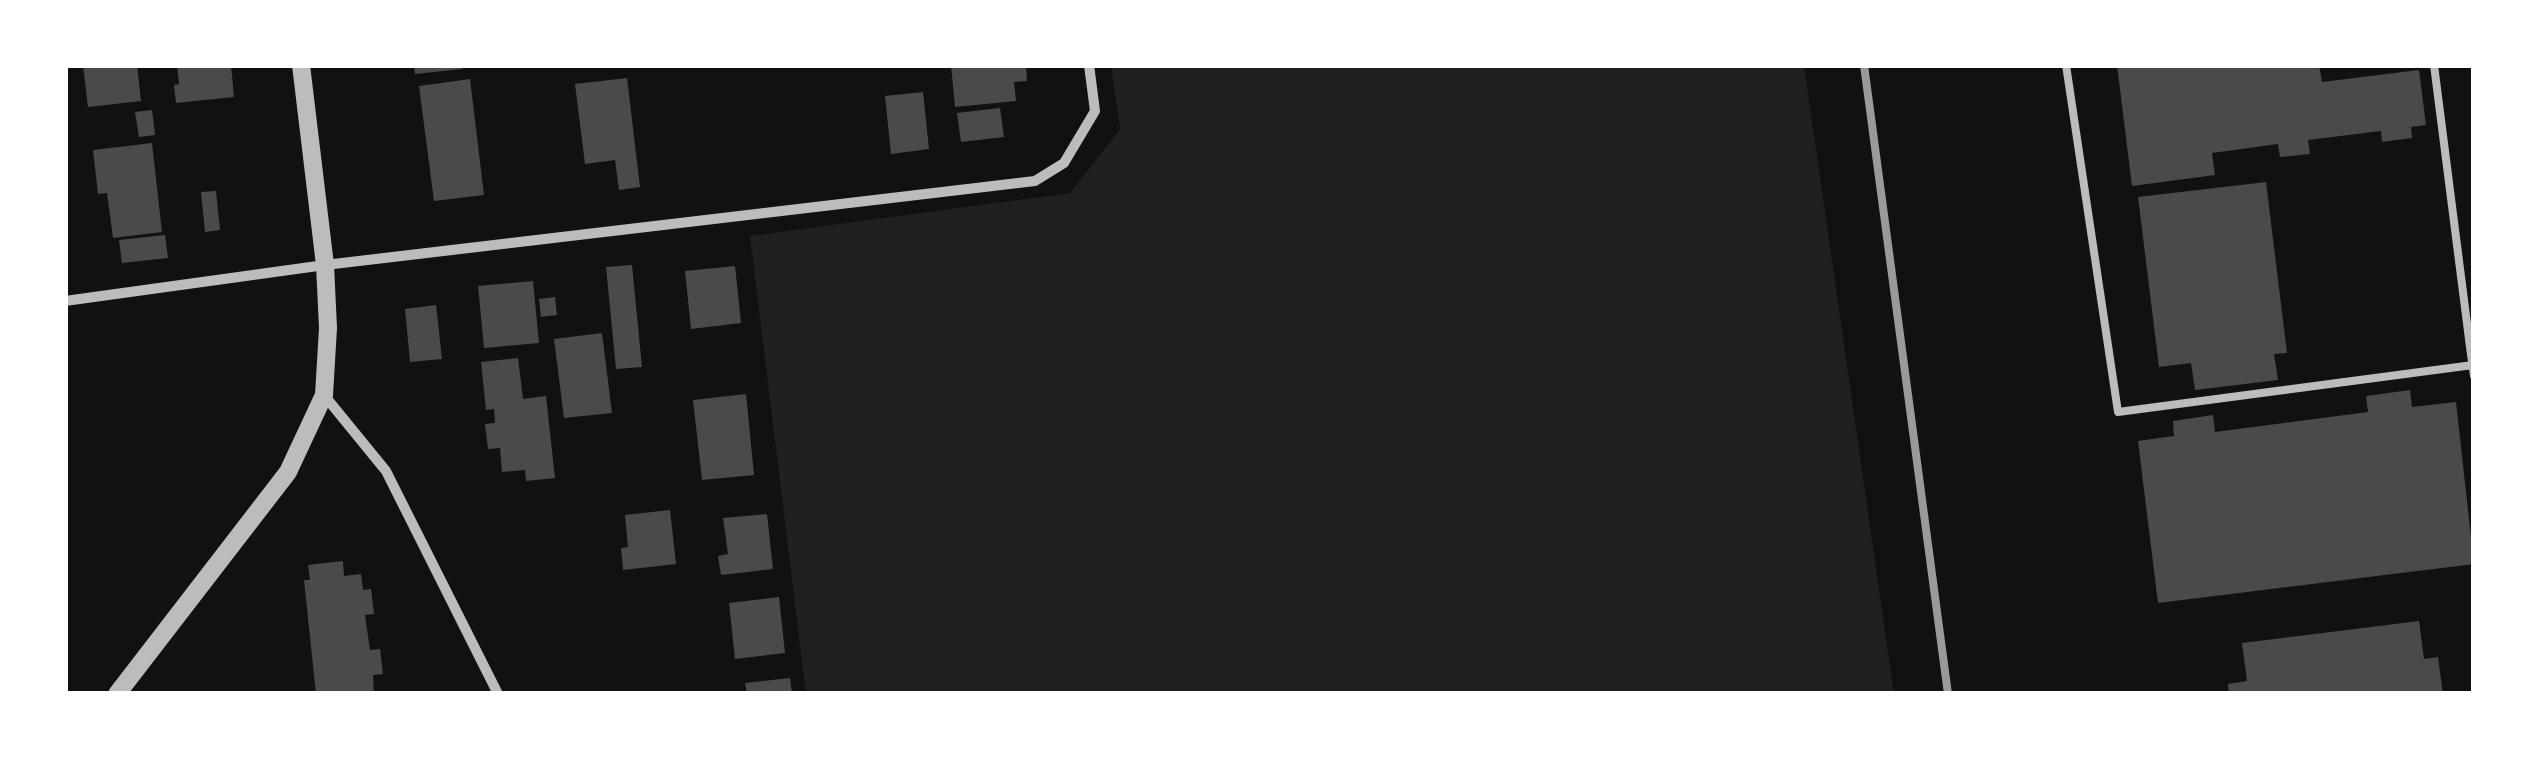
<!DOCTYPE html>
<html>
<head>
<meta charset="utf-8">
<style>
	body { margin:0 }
	#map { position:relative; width:2539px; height:759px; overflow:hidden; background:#111; font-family:Jost,sans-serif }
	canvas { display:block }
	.frame { position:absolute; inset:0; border:68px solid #fff; pointer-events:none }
</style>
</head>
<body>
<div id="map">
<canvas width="2539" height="759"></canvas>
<div class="frame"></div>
</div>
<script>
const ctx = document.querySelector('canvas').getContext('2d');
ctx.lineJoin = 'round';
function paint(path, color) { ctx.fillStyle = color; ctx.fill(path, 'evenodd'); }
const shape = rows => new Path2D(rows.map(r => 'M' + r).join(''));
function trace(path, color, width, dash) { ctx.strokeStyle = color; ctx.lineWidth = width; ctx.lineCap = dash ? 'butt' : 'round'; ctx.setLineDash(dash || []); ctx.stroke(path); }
paint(shape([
	[1111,65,1804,65,1894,694,806,694,750,236,1070,193,1120,129]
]), '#202020');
paint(shape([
	[83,65,137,65,141,101,88,107],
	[177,65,231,65,234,97,176,103,174,85,179,84],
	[414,65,462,65,462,69,415,74],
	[951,65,1026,65,1027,81,1014,82,1016,101,955,107],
	[2117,65,2319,65,2322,82,2419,70,2426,125,2411,127,2412,138,2382,142,2381,131,2308,140,2310,154,2280,157,2278,144,2212,153,2215,175,2132,186],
	[627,78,640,187,619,190,615,160,585,164,575,84],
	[470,79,484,195,434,201,419,86],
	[923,92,929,149,891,154,885,96],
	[1000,108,1004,137,961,142,957,113],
	[152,110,155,135,139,137,135,112],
	[152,143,162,232,113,238,107,193,98,194,93,150],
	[2266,182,2287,353,2274,354,2278,380,2195,390,2191,363,2159,367,2138,197],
	[216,191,220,230,205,232,201,192],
	[165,235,168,258,122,263,119,240],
	[632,265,642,367,616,369,606,267],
	[735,266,741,323,691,329,685,271],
	[533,281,539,343,484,348,478,286],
	[555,297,557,315,541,317,539,299],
	[436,305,442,359,410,362,405,309],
	[602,333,612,413,564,418,554,339],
	[518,358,523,399,546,396,555,478,526,481,525,470,502,472,500,448,488,449,485,424,495,423,494,409,486,410,481,362],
	[2410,390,2412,407,2456,402,2474,564,2158,603,2138,441,2174,436,2173,421,2213,415,2215,432,2368,412,2366,396],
	[746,394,754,475,702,480,693,400],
	[670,510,676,564,623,570,621,548,628,547,625,515],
	[767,514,773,569,721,575,718,556,728,554,723,518],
	[343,561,344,576,361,574,363,590,371,589,374,614,365,615,370,650,380,649,383,674,373,675,374,694,316,694,304,580,310,580,308,565],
	[779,597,785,653,735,659,729,603],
	[2419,621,2424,659,2438,657,2443,694,2229,694,2228,684,2247,681,2242,643],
	[790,678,792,694,747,694,745,683]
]), '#4a4a4a');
trace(shape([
	[2066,65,2118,412,2473,365],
	[2434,65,2470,347,2474,347],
	[2470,347,2474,376]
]), '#bcbcbc', 8);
trace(shape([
	[65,301,325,265,1035,181,1064,163,1095,111,1089,65],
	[324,395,386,471,498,694]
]), '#bcbcbc', 10);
trace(shape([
	[117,694,288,472,324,395,328,328,325,265,301,65]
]), '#bcbcbc', 18);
trace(shape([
	[1864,65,1948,694]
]), '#9a9a9a', 8);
</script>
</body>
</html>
